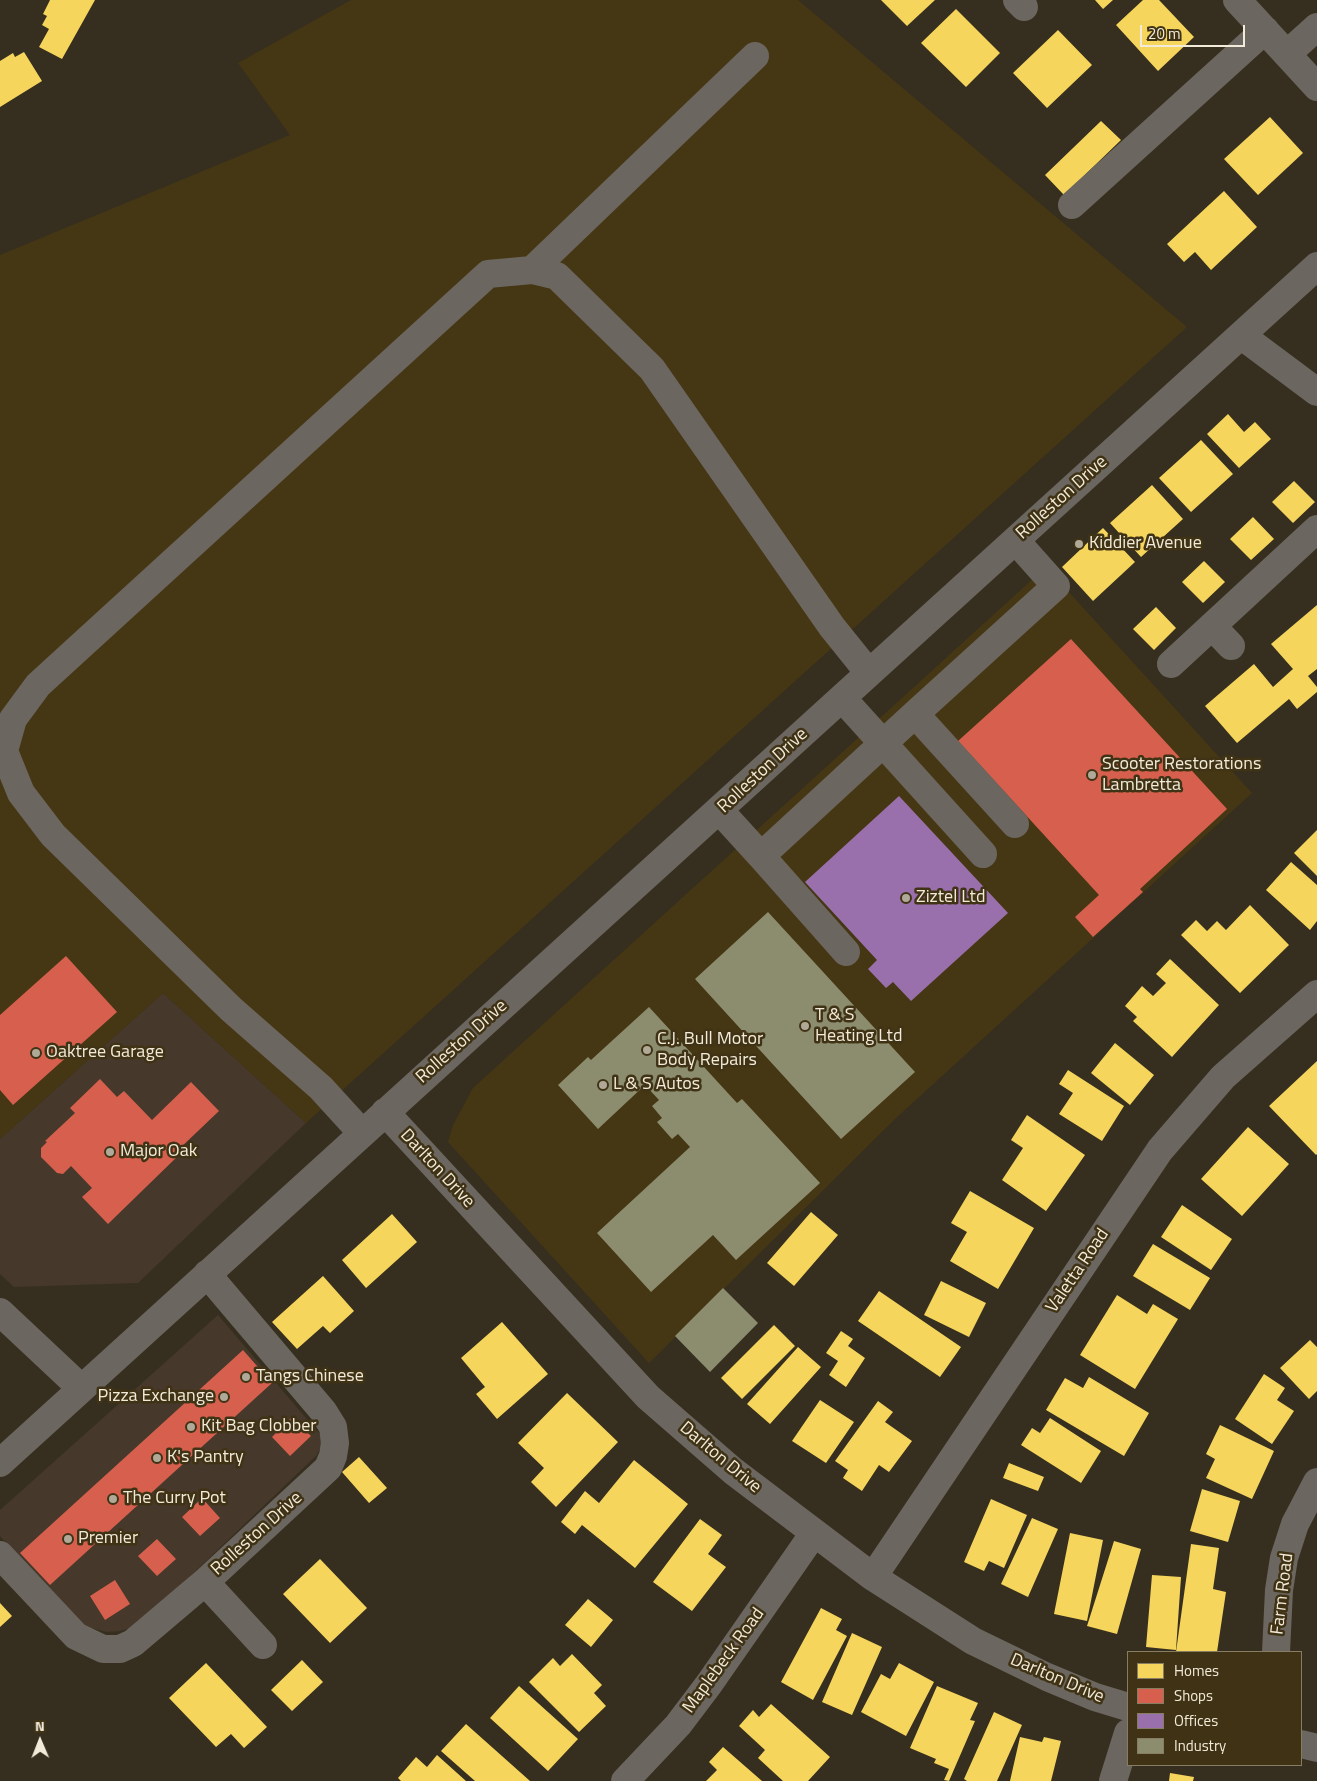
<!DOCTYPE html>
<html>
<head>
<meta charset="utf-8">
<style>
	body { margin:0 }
	#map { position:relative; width:1317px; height:1781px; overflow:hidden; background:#362f1f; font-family:"Titillium Web",sans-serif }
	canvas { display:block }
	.legend { position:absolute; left:1127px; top:1651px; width:175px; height:115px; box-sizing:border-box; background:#403315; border:1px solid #877d63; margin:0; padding:6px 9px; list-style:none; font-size:15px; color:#f2ebd9 }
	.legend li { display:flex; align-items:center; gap:10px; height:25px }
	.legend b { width:25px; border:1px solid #877d63 }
	.north { position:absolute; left:15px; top:1716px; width:50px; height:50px; -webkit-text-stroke:4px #403315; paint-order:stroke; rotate:359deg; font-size:14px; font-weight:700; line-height:20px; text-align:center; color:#f2ebd9 }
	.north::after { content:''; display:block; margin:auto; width:18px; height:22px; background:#f2ebd9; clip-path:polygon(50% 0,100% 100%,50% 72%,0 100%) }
	.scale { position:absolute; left:1140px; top:25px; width:105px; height:22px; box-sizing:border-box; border:2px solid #f2ebd9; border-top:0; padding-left:6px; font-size:15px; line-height:18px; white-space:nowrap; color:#f2ebd9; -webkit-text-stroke:4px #403315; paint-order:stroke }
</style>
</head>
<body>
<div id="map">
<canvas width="1317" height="1781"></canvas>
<ul class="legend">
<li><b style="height:14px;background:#f6d55c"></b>Homes</li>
<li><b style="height:14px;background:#d6604d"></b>Shops</li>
<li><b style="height:14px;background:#9970ab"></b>Offices</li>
<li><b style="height:14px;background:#8c8c6e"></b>Industry</li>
</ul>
<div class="north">N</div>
<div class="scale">20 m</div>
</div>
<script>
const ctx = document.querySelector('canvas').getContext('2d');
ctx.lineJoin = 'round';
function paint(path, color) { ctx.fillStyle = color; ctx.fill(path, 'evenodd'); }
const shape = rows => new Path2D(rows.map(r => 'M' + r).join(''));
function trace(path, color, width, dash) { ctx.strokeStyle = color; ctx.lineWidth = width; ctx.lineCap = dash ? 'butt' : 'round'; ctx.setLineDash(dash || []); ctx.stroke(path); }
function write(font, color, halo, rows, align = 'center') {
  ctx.font = font + ' "Titillium Web",sans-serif'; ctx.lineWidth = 5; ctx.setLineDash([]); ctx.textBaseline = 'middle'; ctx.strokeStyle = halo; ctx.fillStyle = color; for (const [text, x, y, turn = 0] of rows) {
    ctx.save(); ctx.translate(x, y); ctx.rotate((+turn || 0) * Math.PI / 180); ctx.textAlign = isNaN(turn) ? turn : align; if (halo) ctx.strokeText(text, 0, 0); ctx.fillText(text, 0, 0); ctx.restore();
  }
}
paint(shape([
	[163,993,306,1123,138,1283,14,1287,0,1274,0,1139],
	[218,1315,324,1439,317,1455,138,1626,120,1631,107,1632,82,1626,0,1536,0,1510]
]), '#46382a');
paint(shape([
	[351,0,798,0,1187,327,306,1123,163,993,0,1139,0,255,290,135,238,63],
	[1046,567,1252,793,896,1118,649,1363,448,1142,453,1125,473,1088]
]), '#463714');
paint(shape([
	[50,0,95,0,62,59,39,47,49,29,42,25,47,16,43,14],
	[881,0,935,0,907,26],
	[1095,0,1113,0,1103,9],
	[1143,0,1159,0,1194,37,1158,71,1116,25],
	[956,9,1000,53,966,87,921,43],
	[1058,30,1092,65,1047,108,1013,73],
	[24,52,42,81,0,107,0,61,13,53,15,57],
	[1270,117,1303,153,1258,195,1224,159],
	[1101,121,1121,140,1064,195,1045,175],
	[1224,191,1257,227,1211,270,1195,252,1184,262,1167,244],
	[1228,414,1244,432,1255,422,1271,439,1239,468,1207,434],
	[1201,440,1233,474,1191,512,1159,478],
	[1294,481,1315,502,1293,523,1272,502],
	[1152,485,1183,519,1141,557,1110,523],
	[1253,517,1274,539,1251,560,1230,539],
	[1103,528,1135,562,1093,601,1062,567],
	[1204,561,1225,582,1203,603,1182,582],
	[1317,605,1317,669,1308,676,1317,687,1317,692,1297,709,1289,699,1237,743,1205,706,1254,664,1273,687,1293,669,1271,644],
	[1156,607,1176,628,1154,650,1133,629],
	[1317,830,1317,876,1294,853],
	[1291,862,1317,885,1317,921,1310,930,1266,890],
	[1250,905,1289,945,1240,993,1181,935,1196,920,1207,931,1217,921,1226,930],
	[1170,959,1219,1005,1172,1057,1133,1021,1137,1017,1125,1006,1142,986,1153,996,1166,983,1156,974],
	[1115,1043,1154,1075,1130,1105,1091,1073],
	[1317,1061,1317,1154,1316,1155,1269,1106],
	[1068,1070,1124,1106,1102,1141,1059,1114,1073,1093,1059,1084],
	[1027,1115,1085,1155,1046,1211,1002,1180,1023,1148,1011,1140],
	[1248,1127,1289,1164,1242,1216,1201,1179],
	[970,1191,1034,1228,998,1289,950,1261,967,1232,951,1223],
	[1182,1205,1232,1239,1211,1270,1161,1237],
	[811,1212,838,1235,794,1286,767,1263],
	[392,1214,417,1242,366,1288,342,1260],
	[1153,1244,1210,1278,1190,1310,1133,1276],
	[323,1276,354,1311,330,1333,323,1326,297,1349,272,1322],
	[941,1281,986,1303,969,1337,924,1315],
	[879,1291,961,1347,940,1377,858,1321],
	[1117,1295,1147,1314,1153,1304,1178,1319,1135,1389,1080,1355],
	[502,1322,548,1374,497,1419,476,1394,485,1387,461,1358],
	[774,1325,795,1346,742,1399,721,1378],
	[841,1331,853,1339,848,1346,865,1358,846,1387,829,1375,838,1361,826,1353],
	[1310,1340,1317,1347,1317,1391,1309,1399,1280,1368],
	[798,1347,821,1367,770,1424,747,1404],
	[1264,1374,1285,1388,1277,1400,1294,1411,1272,1444,1235,1419],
	[1089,1377,1149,1413,1124,1456,1046,1410,1065,1378,1083,1388],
	[567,1393,618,1442,556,1507,531,1482,544,1468,518,1443],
	[820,1400,854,1422,826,1463,792,1441],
	[878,1401,893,1412,885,1422,912,1441,889,1472,879,1465,862,1491,843,1478,848,1470,835,1461],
	[1050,1418,1101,1451,1081,1483,1021,1445,1032,1428,1040,1433],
	[1220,1425,1274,1451,1252,1499,1206,1478,1215,1459,1206,1454],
	[359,1457,387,1488,369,1503,342,1472],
	[634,1460,688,1504,635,1568,582,1525,575,1534,561,1522,585,1491,599,1503],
	[1009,1463,1044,1477,1038,1491,1003,1478],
	[1202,1489,1240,1501,1228,1542,1190,1531],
	[991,1499,1027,1515,1004,1568,989,1561,984,1571,964,1562],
	[1032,1518,1058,1529,1028,1597,1001,1584],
	[700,1519,722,1535,708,1554,726,1567,692,1611,653,1582],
	[1070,1533,1103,1540,1087,1621,1054,1614],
	[1114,1541,1141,1549,1117,1634,1087,1626],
	[1191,1544,1219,1548,1213,1589,1226,1592,1217,1652,1176,1652],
	[320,1559,367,1608,330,1643,283,1594],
	[1152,1575,1181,1577,1176,1650,1146,1647],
	[588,1599,613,1620,591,1647,565,1625],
	[0,1603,12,1616,0,1627],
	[821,1608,842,1619,836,1630,847,1636,813,1700,781,1682],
	[852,1633,882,1647,852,1715,822,1702],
	[572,1654,602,1685,594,1693,606,1706,579,1732,529,1682,553,1658,560,1666],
	[302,1660,323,1682,292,1711,271,1690],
	[206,1663,267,1727,244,1748,231,1734,216,1747,169,1698],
	[899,1663,934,1682,906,1736,861,1712,881,1674,890,1679],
	[519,1686,578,1739,548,1771,490,1718],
	[937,1686,978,1703,970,1720,975,1721,949,1781,944,1780,949,1769,934,1763,936,1759,910,1748],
	[771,1704,830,1757,808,1781,783,1781,758,1758,765,1750,739,1726,753,1710,759,1717],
	[994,1712,1022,1725,997,1781,967,1781,964,1779],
	[466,1724,530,1781,475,1781,441,1751],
	[1020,1737,1042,1742,1044,1737,1061,1741,1051,1781,1010,1781],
	[723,1747,762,1781,706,1781,717,1770,709,1762],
	[437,1755,466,1781,401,1781,398,1778,416,1757,427,1767],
	[1170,1773,1194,1777,1193,1781,1169,1781]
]), '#f6d55c');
paint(shape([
	[1071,639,1227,809,1140,889,1143,892,1093,937,1075,917,1099,895,958,741],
	[66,956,117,1012,13,1105,0,1090,0,1015],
	[100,1079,117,1097,124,1091,152,1120,191,1082,219,1111,177,1151,180,1154,108,1224,82,1197,92,1188,71,1166,63,1174,57,1173,41,1157,41,1148,47,1142,45,1141,75,1113,70,1108],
	[243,1350,272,1383,50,1585,20,1553],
	[292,1417,311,1436,290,1456,272,1437],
	[202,1498,220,1518,200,1536,182,1517],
	[157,1539,176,1559,157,1576,138,1556],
	[115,1580,130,1604,105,1620,90,1596]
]), '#d6604d');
paint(shape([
	[899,796,1008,913,911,1001,893,982,886,988,868,969,877,960,805,882]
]), '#9970ab');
paint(shape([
	[768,912,915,1072,841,1139,695,979],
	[649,1007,737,1103,742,1099,820,1183,736,1260,713,1235,651,1292,597,1233,690,1147,678,1134,672,1139,657,1122,662,1118,652,1106,659,1100,645,1085,598,1129,558,1085,588,1057,591,1060],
	[723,1288,758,1323,710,1372,675,1336]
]), '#8c8c6e');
trace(shape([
	[1017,0,1024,7],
	[1237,0,1317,87],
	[1287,54,1317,27],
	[1072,205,1265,30],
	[532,270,755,56],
	[1242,336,1317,392],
	[1212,626,1231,646],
	[1171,664,1317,529],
	[842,698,983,854],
	[915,714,1015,824],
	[720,811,761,856,915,714,1056,586,1016,541],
	[761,856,846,952],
	[385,1112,648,1397,733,1471,873,1577,973,1641,1047,1677,1095,1697,1128,1707],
	[362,1133,321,1088,231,1009,53,835,21,793,4,751,13,719,38,685,488,274,532,270,557,276,652,369,832,627,869,673],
	[0,1312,81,1388],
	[0,1463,1317,266],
	[0,1555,76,1636,103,1649,120,1649,133,1643,205,1582,328,1468,333,1456,335,1443,333,1427,323,1411,207,1274],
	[873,1577,1160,1150,1223,1077,1317,994],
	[205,1582,263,1645],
	[1276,1652,1279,1590,1284,1558,1295,1524,1317,1482],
	[1301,1744,1317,1748],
	[625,1781,678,1725,709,1684,814,1533],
	[1113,1781,1128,1733]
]), '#6b665f', 28);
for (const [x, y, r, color] of [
	[1079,544,5,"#b0a998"],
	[1092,775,5,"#b0a998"],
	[906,898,5,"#b0a998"],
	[805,1026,5,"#b0a998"],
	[647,1050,5,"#b0a998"],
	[36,1053,5,"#b0a998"],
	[603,1085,5,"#b0a998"],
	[110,1152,5,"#b0a998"],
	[246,1377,5,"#b0a998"],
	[224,1397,5,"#b0a998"],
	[191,1427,5,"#b0a998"],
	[157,1458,5,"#b0a998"],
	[113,1499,5,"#b0a998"],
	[68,1539,5,"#b0a998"]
]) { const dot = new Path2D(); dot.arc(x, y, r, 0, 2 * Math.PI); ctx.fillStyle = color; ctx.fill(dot); trace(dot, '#403315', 2); }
write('18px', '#f2ebd9', '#403315', [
	["Rolleston Drive",1062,498,-42],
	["Rolleston Drive",763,771,-43],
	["Rolleston Drive",462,1042,-42],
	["Darlton Drive",437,1169,47],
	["Valetta Road",1078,1271,-56],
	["Darlton Drive",720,1458,40],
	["Rolleston Drive",257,1534,-42],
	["Farm Road",1283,1594,-83],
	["Maplebeck Road",724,1661,-54],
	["Darlton Drive",1057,1679,23]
]);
write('18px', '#f2ebd9', '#403315', [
	["Kiddier Avenue",1089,544],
	["Scooter Restorations",1102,765],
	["Lambretta",1102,786],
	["Ziztel Ltd",916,898],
	["T & S",815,1016],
	["Heating Ltd",815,1037],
	["C.J. Bull Motor",657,1040],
	["Body Repairs",657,1061],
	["Oaktree Garage",46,1053],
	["L & S Autos",613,1085],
	["Major Oak",120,1152],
	["Tangs Chinese",256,1377],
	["Pizza Exchange",214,1397,"right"],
	["Kit Bag Clobber",201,1427],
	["K's Pantry",167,1458],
	["The Curry Pot",123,1499],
	["Premier",78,1539]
], 'left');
</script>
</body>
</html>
